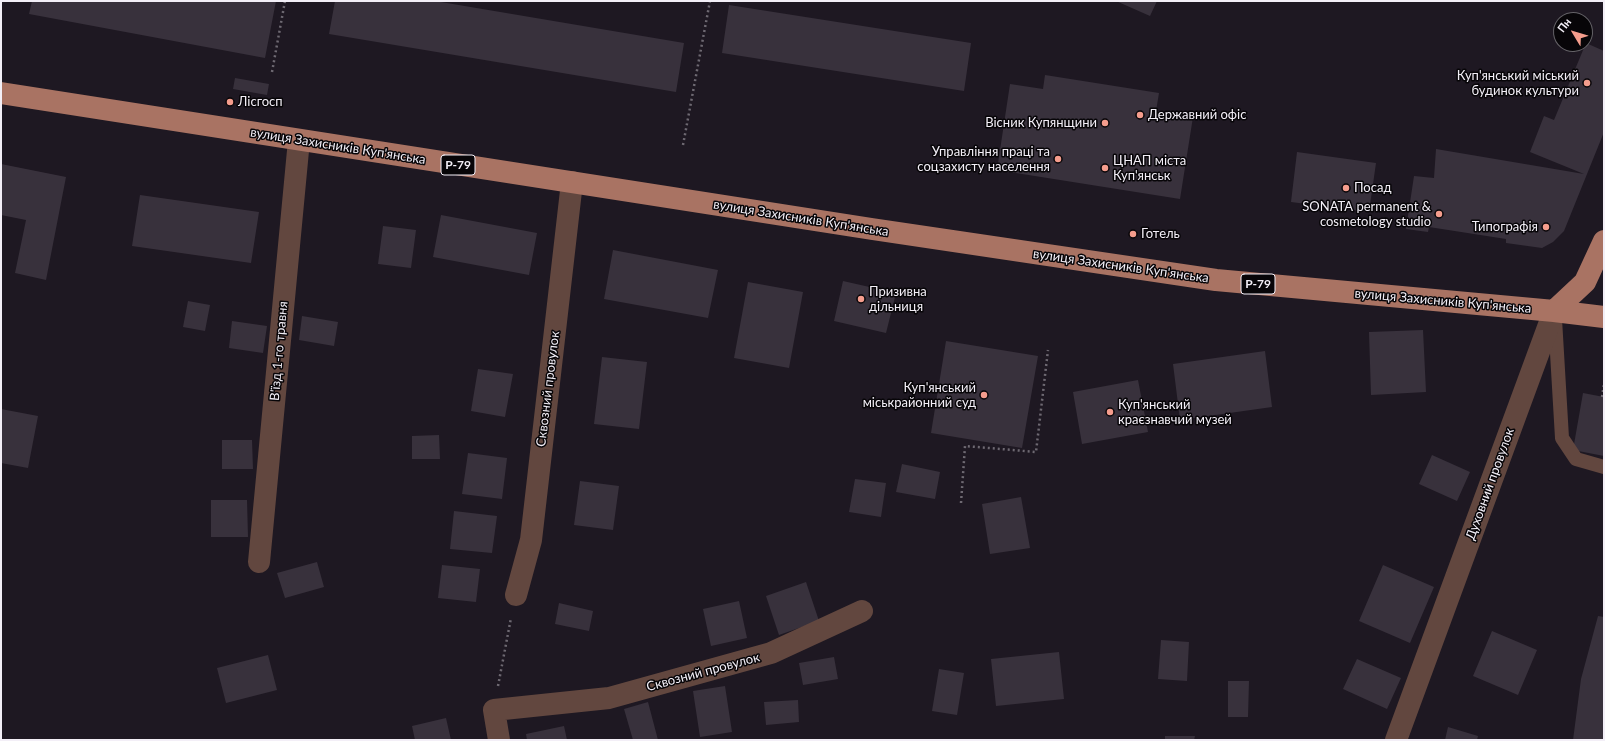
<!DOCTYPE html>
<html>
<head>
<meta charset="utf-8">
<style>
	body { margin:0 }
	#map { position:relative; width:1605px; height:741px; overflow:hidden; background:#1e1822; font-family:Lato,sans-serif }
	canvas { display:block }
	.frame { position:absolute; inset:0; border:2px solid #f3eff7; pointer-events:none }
	.north { position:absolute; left:1553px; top:12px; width:40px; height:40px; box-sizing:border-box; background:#070508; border:1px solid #656368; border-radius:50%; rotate:308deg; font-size:11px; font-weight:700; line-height:16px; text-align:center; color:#f3eff7 }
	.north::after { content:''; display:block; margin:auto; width:14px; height:18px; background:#f59d8d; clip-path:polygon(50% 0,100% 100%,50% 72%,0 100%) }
</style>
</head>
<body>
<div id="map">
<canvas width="1605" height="741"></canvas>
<div class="frame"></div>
<div class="north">Пн</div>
</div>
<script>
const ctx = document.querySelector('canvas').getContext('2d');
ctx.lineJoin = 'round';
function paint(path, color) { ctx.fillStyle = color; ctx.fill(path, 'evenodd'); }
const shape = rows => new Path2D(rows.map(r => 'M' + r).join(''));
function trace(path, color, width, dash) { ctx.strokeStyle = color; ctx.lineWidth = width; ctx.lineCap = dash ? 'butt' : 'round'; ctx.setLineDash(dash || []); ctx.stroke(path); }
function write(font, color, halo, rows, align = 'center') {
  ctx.font = font + ' Lato,sans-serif'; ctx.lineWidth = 3; ctx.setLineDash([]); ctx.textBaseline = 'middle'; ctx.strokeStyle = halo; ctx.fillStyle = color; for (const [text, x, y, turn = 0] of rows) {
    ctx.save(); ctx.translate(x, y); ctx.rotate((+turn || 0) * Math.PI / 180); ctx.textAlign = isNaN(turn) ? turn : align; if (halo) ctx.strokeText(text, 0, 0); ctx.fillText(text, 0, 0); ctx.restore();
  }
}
paint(shape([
	[32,1,276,1,265,58,29,14],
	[335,1,435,1,684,43,676,92,329,34],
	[1116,1,1157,1,1150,16],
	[729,5,971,43,964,91,722,53],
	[1586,43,1604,51,1604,132,1564,231,1553,242,1542,248,1506,243,1506,239,1429,227,1428,232,1406,229,1414,176,1434,178,1436,149,1584,174,1530,152,1544,116,1554,120],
	[1045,75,1159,93,1156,111,1193,117,1180,199,997,170,1010,84,1043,89],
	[235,78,269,84,267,95,233,89],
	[1297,152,1376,163,1369,212,1291,202],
	[1,164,66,177,46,280,15,273,26,220,1,215],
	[140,195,259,212,251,263,132,246],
	[441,215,537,233,529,275,433,257],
	[383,226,416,230,411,268,378,264],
	[613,250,718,270,708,318,604,299],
	[843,281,896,293,886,333,834,321],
	[748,282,803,292,789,368,734,358],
	[188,301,210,305,205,331,183,327],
	[302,316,338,322,334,346,299,340],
	[232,321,267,326,263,353,229,348],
	[1423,330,1426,392,1371,395,1369,332],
	[946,341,1038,356,1022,448,931,433],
	[1265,351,1272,407,1180,420,1173,364],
	[602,357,647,362,639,429,594,424],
	[478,369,513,374,505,417,471,411],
	[1138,380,1148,432,1082,444,1073,392],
	[1583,393,1604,397,1604,456,1573,450],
	[1,409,38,416,28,468,1,463],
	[439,435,440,459,412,459,412,436],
	[222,440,252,440,253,469,222,469],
	[468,453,507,458,502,499,462,494],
	[1432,455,1470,472,1457,501,1419,484],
	[902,464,940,472,935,499,896,492],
	[855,479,886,483,881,517,849,512],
	[580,481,619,486,613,530,574,525],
	[1021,497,1030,548,990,554,982,504],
	[211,500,247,500,248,537,211,537],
	[454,511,497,516,492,553,450,549],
	[317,562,324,587,285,598,277,573],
	[442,565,480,569,476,602,438,598],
	[1383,565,1434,587,1410,643,1359,621],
	[806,582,819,621,779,635,766,596],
	[739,601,747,638,711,646,703,609],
	[559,603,593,611,589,631,555,624],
	[1598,616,1604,617,1604,740,1573,740,1581,679],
	[1492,631,1537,650,1518,695,1473,676],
	[1161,640,1189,642,1187,681,1158,679],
	[1059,652,1064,699,996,706,991,659],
	[268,655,277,690,226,703,217,668],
	[834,657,838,679,803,685,799,663],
	[1357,659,1401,678,1387,709,1343,689],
	[939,669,964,673,957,715,932,711],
	[1228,681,1249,681,1248,717,1228,717],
	[725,686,732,732,700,737,693,691],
	[798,700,799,722,766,725,764,702],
	[648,702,658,740,633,740,624,709],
	[446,718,451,740,415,740,412,726],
	[564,726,567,740,527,740,526,734],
	[1448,727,1478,736,1477,740,1445,740],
	[1165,736,1195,736,1194,740,1165,740]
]), '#38313c');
trace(shape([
	[272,72,285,1],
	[683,145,710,1],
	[1602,397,1604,384],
	[961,503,965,446,1036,452,1048,350],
	[498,686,511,618]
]), '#6e6972', 2.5, [2, 3]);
trace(shape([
	[1555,319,1562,438,1576,459,1604,467]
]), '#62473f', 14);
trace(shape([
	[259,562,299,140],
	[516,595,531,540,572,182],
	[499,740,494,710,609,698,771,653,862,611],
	[1396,740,1554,311]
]), '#62473f', 22);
trace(shape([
	[1,93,872,229,1216,280,1554,311,1604,317],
	[1554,311,1585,282,1604,241]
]), '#a97363', 22);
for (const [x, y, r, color] of [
	[1587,83,4,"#f59d8d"],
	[230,102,4,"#f59d8d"],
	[1140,115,4,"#f59d8d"],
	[1105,123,4,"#f59d8d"],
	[1058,159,4,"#f59d8d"],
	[1105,168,4,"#f59d8d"],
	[1346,188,4,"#f59d8d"],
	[1439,214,4,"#f59d8d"],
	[1546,227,4,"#f59d8d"],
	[1133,234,4,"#f59d8d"],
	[861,299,4,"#f59d8d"],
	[984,395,4,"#f59d8d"],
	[1110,412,4,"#f59d8d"]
]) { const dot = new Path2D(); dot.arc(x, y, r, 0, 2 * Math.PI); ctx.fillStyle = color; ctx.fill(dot); trace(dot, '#070508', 1.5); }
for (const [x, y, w] of [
	[458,165,34],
	[1258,284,34]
]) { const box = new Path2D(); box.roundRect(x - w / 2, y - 10, w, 20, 3); ctx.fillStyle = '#070508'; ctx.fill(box); trace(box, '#f3eff7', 1); }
write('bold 12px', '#f3eff7', null, [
	["Р-79",458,165],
	["Р-79",1258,284]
]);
write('13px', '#f3eff7', '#070508', [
	["Куп'янський міський",1579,76,"right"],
	["будинок культури",1579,91,"right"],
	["Лісгосп",238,102],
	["Державний офіс",1148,115],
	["Вісник Купянщини",1097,123,"right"],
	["Управління праці та",1050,152,"right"],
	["соцзахисту населення",1050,167,"right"],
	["ЦНАП міста",1113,161],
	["Куп'янськ",1113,176],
	["Посад",1354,188],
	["SONATA permanent &",1431,207,"right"],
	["cosmetology studio",1431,222,"right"],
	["Типографія",1538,227,"right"],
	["Готель",1141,234],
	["Призивна",869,292],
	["дільниця",869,307],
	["Куп'янський",976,388,"right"],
	["міськрайонний суд",976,403,"right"],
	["Куп'янський",1118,405],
	["краєзнавчий музей",1118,420]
], 'left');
write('13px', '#f3eff7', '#070508', [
	["вулиця Захисників Куп'янська",338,146,9],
	["вулиця Захисників Куп'янська",801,218,9],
	["вулиця Захисників Куп'янська",1121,266,8],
	["вулиця Захисників Куп'янська",1443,301,5],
	["В'їзд 1-го травня",279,351,-85],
	["Сквозний провулок",548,389,-83],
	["Духовний провулок",1490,484,-70],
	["Сквозний провулок",703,672,-15]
]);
</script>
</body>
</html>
